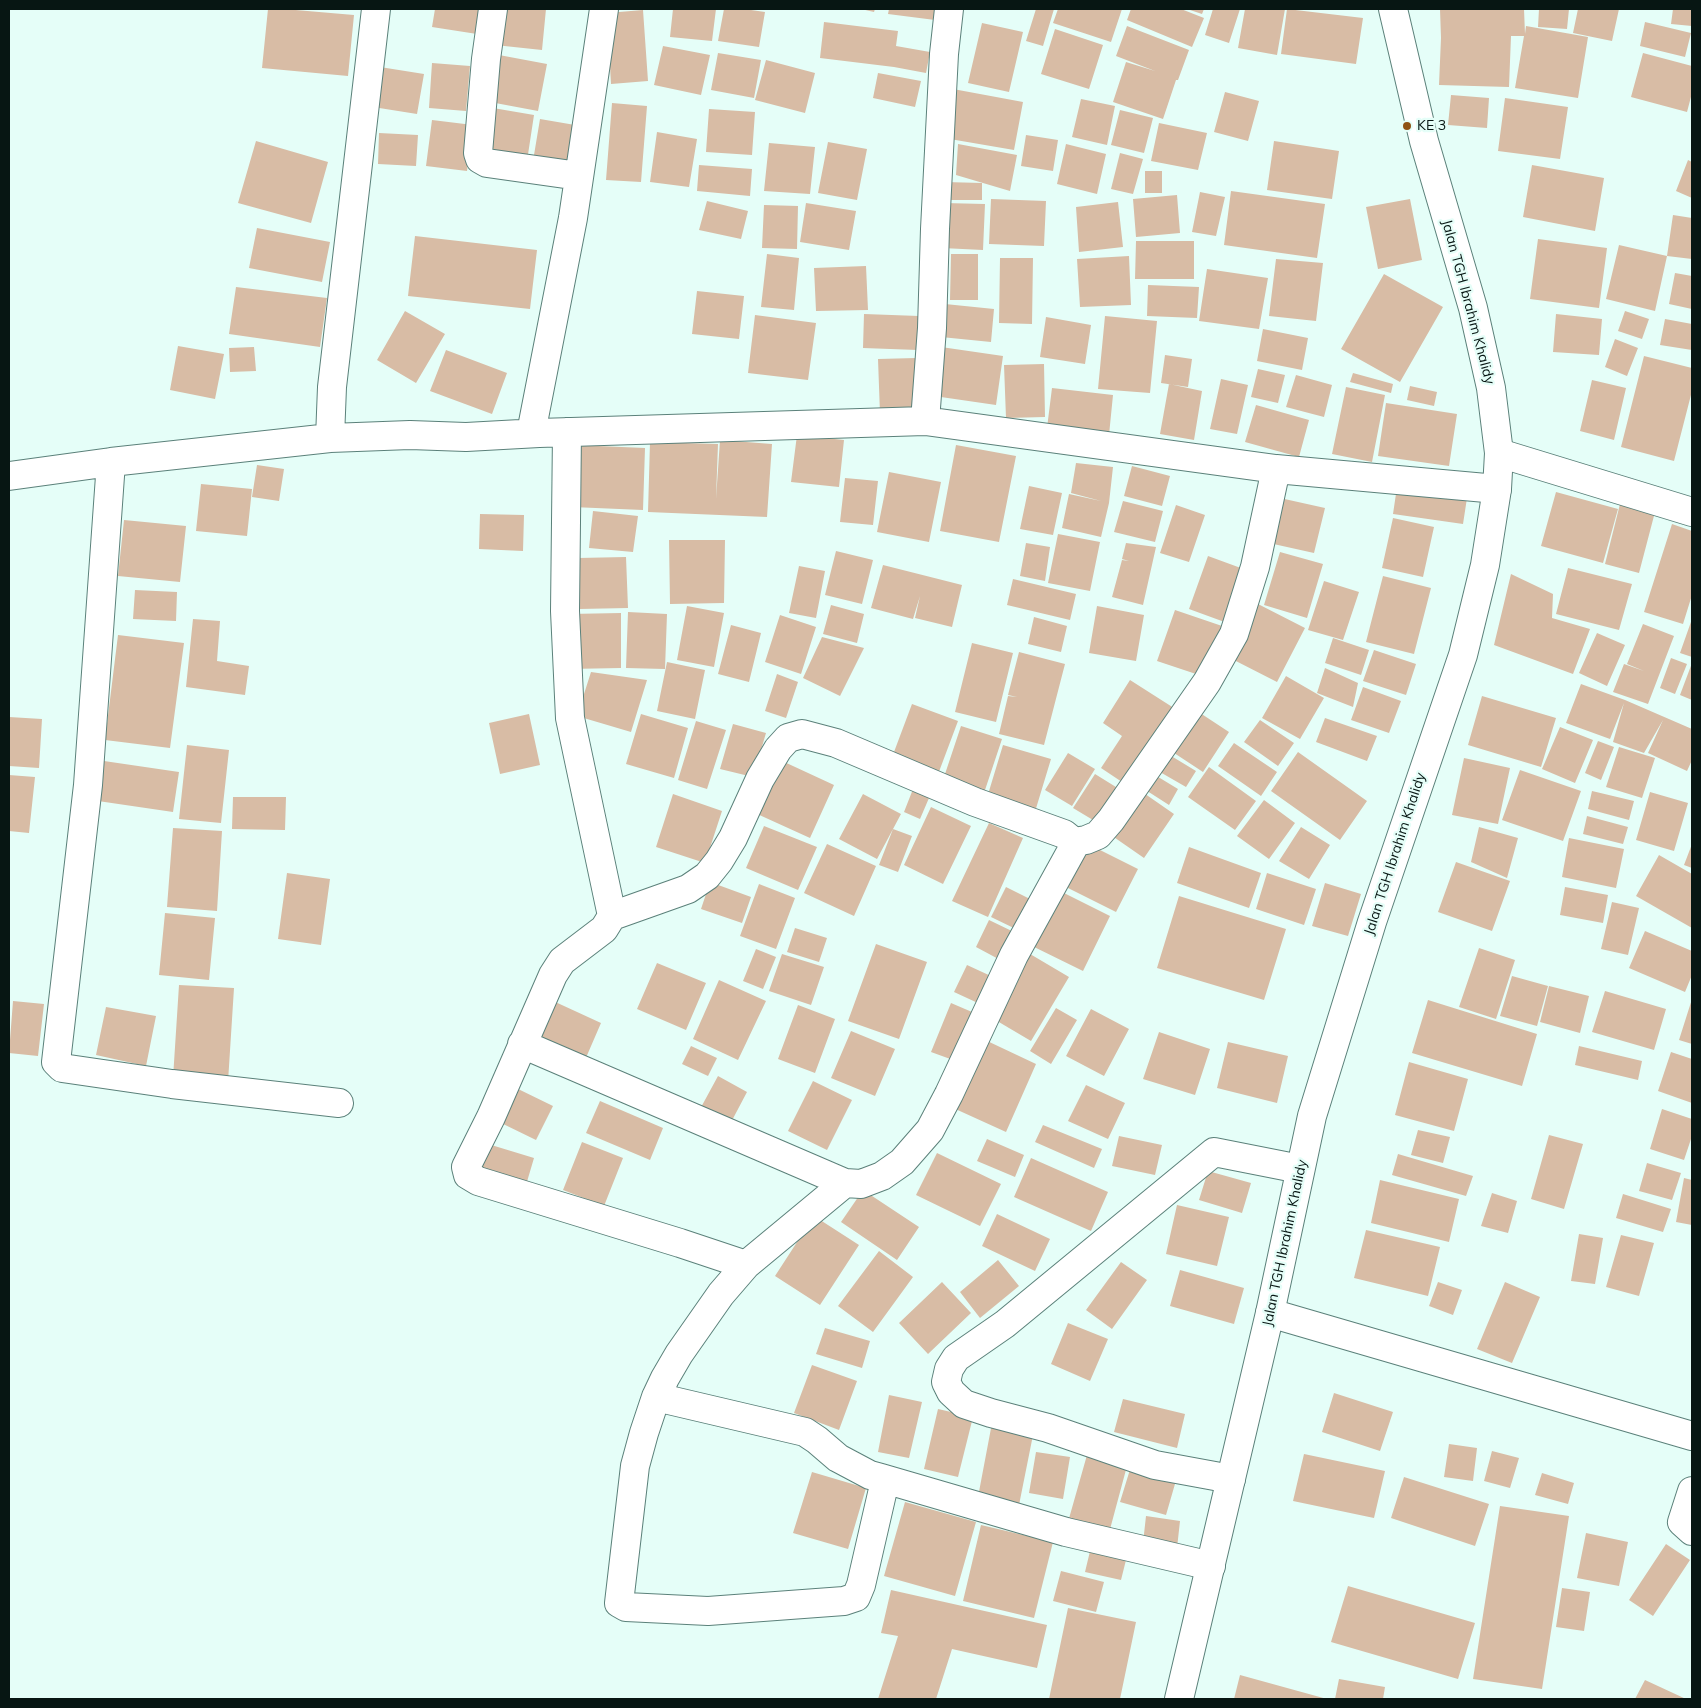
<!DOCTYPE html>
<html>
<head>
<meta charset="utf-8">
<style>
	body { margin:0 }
	#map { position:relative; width:1701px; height:1708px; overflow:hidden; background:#e5fef8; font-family:Mulish,sans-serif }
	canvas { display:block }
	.frame { position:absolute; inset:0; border:10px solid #071613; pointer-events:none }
</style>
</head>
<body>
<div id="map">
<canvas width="1701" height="1708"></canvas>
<div class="frame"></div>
</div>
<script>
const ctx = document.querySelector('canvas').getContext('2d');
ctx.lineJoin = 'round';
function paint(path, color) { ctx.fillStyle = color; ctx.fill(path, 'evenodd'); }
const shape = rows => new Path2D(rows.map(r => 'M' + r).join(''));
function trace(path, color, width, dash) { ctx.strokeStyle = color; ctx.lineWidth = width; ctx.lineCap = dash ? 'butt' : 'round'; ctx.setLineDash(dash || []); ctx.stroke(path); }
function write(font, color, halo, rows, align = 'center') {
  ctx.font = font + ' Mulish,sans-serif'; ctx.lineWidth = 4.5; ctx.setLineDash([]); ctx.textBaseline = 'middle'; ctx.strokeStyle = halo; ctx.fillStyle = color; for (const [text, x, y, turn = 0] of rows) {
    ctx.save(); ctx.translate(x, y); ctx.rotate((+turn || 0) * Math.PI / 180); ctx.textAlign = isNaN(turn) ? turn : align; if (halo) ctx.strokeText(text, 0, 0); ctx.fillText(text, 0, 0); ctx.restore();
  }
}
paint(shape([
	[268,9,284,9,354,15,348,76,262,68],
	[435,9,481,9,477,34,432,27],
	[499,9,546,9,542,50,495,45],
	[673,9,716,9,712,41,670,37],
	[724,9,744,9,765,12,759,47,718,41],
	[861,9,875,9,874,12],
	[889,9,937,9,935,20,888,14],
	[1036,9,1054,9,1043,46,1026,41],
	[1058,9,1122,9,1111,42,1053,23],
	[1131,9,1181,9,1204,18,1192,47,1127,20],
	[1187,9,1204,9,1202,14],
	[1213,9,1240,9,1229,43,1205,35],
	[1245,9,1285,9,1277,55,1238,48],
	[1287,9,1363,18,1356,64,1281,54],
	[1440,9,1524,9,1525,34,1526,26,1588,37,1578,98,1515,88,1524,36,1511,36,1509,87,1439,85,1441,38],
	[1539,9,1569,9,1567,29,1538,27],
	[1578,9,1619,9,1612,41,1573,33],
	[1673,9,1692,9,1692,26,1671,24],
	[643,10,648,81,611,84,607,13],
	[824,22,898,31,896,46,930,52,926,73,894,67,820,58],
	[1645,22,1691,33,1685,57,1640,46],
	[982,23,1023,32,1009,92,968,83],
	[1127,26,1189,50,1178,80,1176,80,1163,119,1113,102,1126,62,1155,71,1116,56],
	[1055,29,1103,45,1089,89,1041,74],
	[663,46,710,55,701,95,654,85],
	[718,53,761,60,754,98,711,90],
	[1643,53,1692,66,1692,93,1687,112,1631,97],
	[499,55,547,64,538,111,490,102],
	[766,60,815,73,805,113,755,100],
	[432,63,470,66,466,111,429,108],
	[380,67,424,74,417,114,373,107],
	[878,73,921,81,915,107,873,98],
	[953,89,1023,102,1014,150,944,138],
	[1225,92,1259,101,1248,141,1214,132],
	[1451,95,1489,98,1487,128,1448,125],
	[1505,98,1568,107,1560,159,1498,151],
	[1081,99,1115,106,1107,145,1072,137],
	[612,103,647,106,641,182,606,180],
	[493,108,534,115,527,161,486,155],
	[709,109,755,112,752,155,706,152],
	[1120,110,1153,118,1144,153,1111,145],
	[540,119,575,125,569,161,534,155],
	[432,120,473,125,467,171,426,166],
	[1159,123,1207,133,1198,170,1151,161],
	[657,132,697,139,689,187,650,182],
	[379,133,418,135,416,166,378,164],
	[1026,135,1058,140,1053,171,1021,166],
	[256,141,328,162,311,223,238,203],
	[1274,141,1339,151,1332,199,1267,190],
	[828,142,867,149,857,200,818,193],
	[769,143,815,147,810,194,764,191],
	[958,144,1017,155,1010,191,956,175],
	[1066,144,1106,154,1097,194,1057,184],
	[1120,153,1143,159,1133,194,1111,189],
	[1688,160,1692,162,1692,198,1676,191],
	[699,165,752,169,750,196,697,191],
	[1532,165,1604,178,1595,231,1523,217],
	[1145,171,1162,171,1162,193,1145,193],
	[945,182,982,183,982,200,945,200],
	[1231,191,1325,204,1317,258,1224,245],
	[1200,192,1225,197,1216,236,1192,232],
	[1177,195,1180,233,1136,237,1133,199],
	[991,199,1046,201,1044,246,989,244],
	[1410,199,1422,260,1378,269,1366,207],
	[707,201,748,211,741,239,699,230],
	[1118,202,1123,247,1079,252,1076,207],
	[806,203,856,211,849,250,800,242],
	[944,203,985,204,983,250,942,248],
	[764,205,798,206,797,249,762,248],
	[1673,215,1692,218,1692,259,1667,256],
	[257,228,330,242,322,282,249,268],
	[415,236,537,250,530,309,408,296],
	[1538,239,1607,248,1599,308,1530,299],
	[1136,241,1194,241,1194,279,1135,279],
	[1619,245,1667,256,1655,311,1606,299],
	[767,254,799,258,794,310,761,307],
	[951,254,978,254,978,300,950,300],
	[1129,256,1131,305,1080,307,1077,259],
	[1000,258,1033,258,1032,324,999,323],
	[1276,259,1323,263,1316,321,1269,316],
	[866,266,868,310,816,311,814,268],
	[1207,269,1268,278,1259,329,1199,321],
	[1675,273,1692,276,1692,309,1669,304],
	[1384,274,1443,307,1400,382,1341,349],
	[1148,285,1199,287,1197,318,1147,316],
	[236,287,327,298,320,347,229,334],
	[697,291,744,296,739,339,692,334],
	[945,304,994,309,991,342,941,337],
	[405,311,445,334,416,383,377,360],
	[1625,311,1649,319,1642,339,1618,331],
	[864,314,919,316,918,350,863,348],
	[1556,314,1602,319,1599,355,1553,352],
	[755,315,816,323,808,380,748,373],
	[1105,316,1157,321,1150,393,1098,389],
	[1046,317,1091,325,1085,364,1040,357],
	[1665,319,1692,324,1692,350,1660,345],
	[1263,329,1308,338,1302,370,1257,361],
	[1615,339,1638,348,1627,376,1605,367],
	[178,346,224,354,215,399,170,390],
	[254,347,256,371,230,372,229,348],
	[941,347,1003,356,996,405,934,396],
	[446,350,507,373,492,414,430,391],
	[1165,355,1192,359,1188,387,1161,383],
	[1644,356,1692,368,1692,391,1674,461,1621,447],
	[916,358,918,412,880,414,878,359],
	[1044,364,1045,417,1006,418,1004,365],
	[1258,369,1285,375,1278,403,1251,397],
	[1353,373,1393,384,1391,393,1350,382],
	[1296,375,1332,385,1324,417,1286,407],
	[1221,379,1248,385,1237,434,1210,429],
	[1592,380,1626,388,1614,440,1580,431],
	[1169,384,1202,391,1194,440,1160,434],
	[1410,386,1437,392,1434,406,1407,400],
	[1346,387,1385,395,1372,462,1332,454],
	[1052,388,1113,395,1109,435,1047,428],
	[1386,403,1457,414,1449,466,1378,456],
	[1256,405,1309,420,1299,457,1245,442],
	[797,435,844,440,839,487,791,482],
	[720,440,772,444,767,517,648,512,650,442,718,444,716,499],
	[575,445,645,448,643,510,572,507],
	[956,445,1016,456,999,542,940,531],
	[1076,463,1113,467,1109,503,1101,537,1062,528,1069,494,1101,501,1071,493],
	[257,465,284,469,279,501,252,497],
	[1132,466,1170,476,1162,506,1124,496],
	[889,472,941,482,929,542,877,532],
	[845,478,878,481,873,525,840,522],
	[201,484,252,489,247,536,196,531],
	[1029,486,1062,493,1053,535,1020,529],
	[1397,487,1467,498,1463,524,1393,514],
	[1556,492,1618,509,1603,563,1541,546],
	[1280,498,1325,508,1314,553,1269,543],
	[1123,501,1163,511,1155,542,1114,532],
	[1620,504,1655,512,1639,573,1605,564],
	[1176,505,1205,515,1189,562,1160,553],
	[593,511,638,516,633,552,589,548],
	[480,514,524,515,523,551,479,549],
	[1393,518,1434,527,1423,577,1382,568],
	[124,520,186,526,180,582,118,576],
	[1672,524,1692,531,1692,595,1683,624,1644,612],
	[1058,534,1100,542,1090,591,1048,583],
	[669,540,725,540,724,603,670,604],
	[1026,543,1050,547,1045,581,1020,576],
	[1126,543,1156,547,1143,605,1112,597,1122,560,1129,561,1122,559],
	[836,551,873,560,862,604,825,595],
	[1280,552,1323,564,1307,618,1264,605],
	[1208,556,1249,571,1230,624,1189,609],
	[626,557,628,608,579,609,578,558],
	[883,565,962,585,952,627,915,618,920,596,913,619,871,608],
	[799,566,825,571,816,618,789,613],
	[1568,568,1632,584,1619,630,1556,614],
	[1511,574,1553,594,1552,618,1590,629,1573,674,1494,645],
	[1383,576,1431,588,1414,654,1366,642],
	[1013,579,1076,594,1070,620,1007,605],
	[1324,581,1359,592,1343,640,1308,630],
	[135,590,177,592,176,621,133,619],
	[1258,604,1305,628,1277,682,1230,658],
	[831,605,864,614,857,643,823,634],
	[687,606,724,613,714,667,677,660],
	[1097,606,1144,615,1136,661,1089,653],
	[1175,610,1225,627,1208,678,1157,661],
	[628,612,667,614,665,669,626,668],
	[621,613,621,668,569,669,569,614],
	[780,615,816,627,801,674,765,662],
	[1034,617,1067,626,1061,652,1028,644],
	[193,619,220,621,217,661,249,666,245,695,186,687],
	[1692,619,1692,657,1680,653],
	[1643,624,1674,636,1648,704,1613,692,1624,664,1644,671,1627,664],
	[731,625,761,633,749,682,718,674],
	[1597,633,1625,645,1607,686,1579,673],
	[118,635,184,643,170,748,105,740],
	[822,637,864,648,840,696,803,678],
	[1333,638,1369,650,1361,675,1325,663],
	[972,643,1013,653,996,722,955,712],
	[1374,650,1416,664,1406,695,1363,681],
	[1019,652,1065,664,1044,745,999,734,1008,696,1017,697,1008,695],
	[1671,658,1687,664,1675,694,1660,688],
	[667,662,705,670,695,719,657,711],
	[1692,663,1692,700,1680,695],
	[1325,668,1358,683,1353,707,1317,693],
	[591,672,647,680,631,732,577,716],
	[777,674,798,682,786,718,765,711],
	[1286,676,1324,698,1300,739,1262,718],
	[1130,680,1177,710,1128,786,1101,768,1122,736,1103,723],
	[1581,684,1625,700,1692,729,1692,760,1687,771,1648,753,1663,720,1644,753,1613,742,1624,703,1610,739,1566,723],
	[1363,687,1401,701,1389,733,1351,720],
	[1482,696,1556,718,1541,767,1468,745],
	[912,704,958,721,937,777,891,760],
	[1194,709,1229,732,1203,772,1168,749],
	[529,714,540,765,500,774,489,723],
	[641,714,688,728,674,778,626,764],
	[9,717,42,719,39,768,9,766],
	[1325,718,1377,736,1367,761,1316,742],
	[1260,720,1294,743,1278,766,1244,742],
	[696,721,726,730,707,789,678,780],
	[733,724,766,733,753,777,720,769],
	[961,726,1002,739,984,793,943,780],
	[1560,727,1593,740,1575,783,1542,769],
	[1598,741,1614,747,1601,780,1585,773],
	[1234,743,1277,772,1261,796,1218,766],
	[187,745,229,750,221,823,179,819],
	[1003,745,1051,759,1034,815,986,801],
	[1619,747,1655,758,1642,798,1606,787],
	[1163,751,1196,771,1186,787,1153,768],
	[1298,752,1367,801,1340,840,1271,791],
	[1068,753,1095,769,1072,806,1045,790],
	[1464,758,1510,768,1498,824,1452,815],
	[780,760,834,785,810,838,755,813],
	[104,761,179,772,173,812,98,801],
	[1209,767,1256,801,1235,830,1188,797],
	[1520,770,1581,791,1563,841,1502,820],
	[1150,772,1178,789,1169,805,1141,787],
	[1095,774,1124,792,1103,826,1073,808],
	[9,775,35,777,29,833,9,831],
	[915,784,932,791,920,819,904,812],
	[1138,789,1174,814,1144,858,1108,833],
	[1592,791,1634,801,1629,820,1588,809],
	[1650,792,1688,803,1674,851,1636,840],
	[673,794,722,811,705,863,656,847],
	[863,794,901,814,877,859,839,839],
	[233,797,286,797,285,830,232,829],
	[1264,800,1295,823,1269,859,1237,836],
	[931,807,971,826,943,884,904,865],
	[1587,816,1628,827,1623,844,1583,834],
	[989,823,1023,838,988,917,952,901],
	[764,826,817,847,798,890,746,868],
	[1301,827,1330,845,1309,879,1279,861],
	[1479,827,1518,838,1507,878,1471,862],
	[173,828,222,831,217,911,167,907],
	[893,829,912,836,898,872,879,865],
	[1569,838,1624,849,1616,888,1562,877],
	[1086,843,1138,869,1116,912,1064,886],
	[827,844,876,866,854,916,804,893],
	[1692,844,1692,868,1684,865],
	[1189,847,1261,873,1249,908,1177,883],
	[1659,855,1692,874,1692,928,1636,896],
	[1456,862,1510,881,1492,931,1438,912],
	[287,873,330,879,321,945,278,939],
	[1267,873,1316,889,1304,925,1256,909],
	[710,882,751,897,742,923,701,909],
	[1325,883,1361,894,1348,936,1312,926],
	[759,884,795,898,776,949,740,936],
	[1006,887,1036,902,1022,932,991,917],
	[1565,887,1608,895,1603,923,1560,915],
	[1054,888,1110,916,1083,971,1026,943],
	[1179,896,1286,929,1264,1000,1157,968],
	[1612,902,1639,908,1628,955,1601,949],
	[165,913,215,918,209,980,159,975],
	[989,920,1018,934,1004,962,976,947],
	[795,928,827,938,819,962,787,952],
	[1645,931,1692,951,1692,975,1685,992,1629,968],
	[876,944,927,962,899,1039,848,1021],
	[1479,948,1515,960,1496,1019,1459,1007],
	[756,949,776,957,763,989,743,981],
	[1025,951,1069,977,1031,1041,987,1015],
	[782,954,824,967,811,1005,769,991],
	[657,963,706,983,686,1030,637,1009],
	[967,965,993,977,980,1004,954,992],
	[1512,976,1548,986,1537,1026,1500,1016],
	[719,980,766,1001,738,1060,693,1039],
	[179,985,234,988,228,1082,173,1078],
	[1549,986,1589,996,1580,1033,1540,1022],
	[1605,991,1666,1009,1654,1050,1592,1032],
	[1692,999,1692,1044,1679,1040],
	[551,1000,601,1023,585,1060,534,1036],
	[1428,1000,1537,1034,1522,1086,1412,1053],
	[13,1001,44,1004,38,1056,9,1053],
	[951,1003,972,1012,953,1060,931,1052],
	[798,1005,835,1019,815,1073,778,1059],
	[106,1007,156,1016,146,1066,96,1055],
	[1056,1008,1077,1020,1051,1064,1030,1051],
	[1091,1009,1129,1029,1104,1076,1066,1056],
	[851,1031,895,1049,875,1096,831,1078],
	[1159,1032,1210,1049,1195,1095,1143,1079],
	[983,1039,1036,1064,1006,1132,951,1107],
	[1228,1042,1288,1056,1277,1103,1217,1088],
	[691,1046,717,1058,708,1076,682,1064],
	[1579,1046,1642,1061,1638,1080,1575,1065],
	[1671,1052,1692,1059,1692,1103,1658,1091],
	[1409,1062,1468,1079,1454,1131,1395,1115],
	[718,1076,747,1092,728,1128,699,1111],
	[813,1081,852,1100,827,1150,788,1131],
	[1086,1085,1125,1103,1108,1139,1068,1121],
	[514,1087,553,1106,536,1140,497,1121],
	[600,1101,663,1128,650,1160,586,1133],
	[1662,1109,1692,1119,1692,1136,1684,1160,1650,1149],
	[1043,1125,1102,1149,1094,1168,1035,1142],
	[1418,1130,1450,1137,1443,1163,1411,1155],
	[1549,1135,1583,1144,1564,1209,1531,1199],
	[1119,1136,1162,1145,1155,1175,1112,1166],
	[987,1139,1024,1155,1015,1177,977,1161],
	[582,1142,623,1158,604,1206,563,1190],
	[488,1144,534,1158,526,1185,479,1172],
	[937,1153,1001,1184,980,1226,916,1195],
	[1398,1154,1473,1176,1466,1196,1392,1175],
	[1031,1158,1108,1192,1091,1231,1014,1197],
	[1647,1163,1681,1173,1672,1200,1639,1191],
	[1208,1171,1251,1183,1242,1213,1199,1200],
	[1684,1178,1692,1180,1692,1225,1676,1222],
	[1380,1180,1459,1199,1449,1242,1371,1223],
	[863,1190,919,1227,897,1260,841,1222],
	[1492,1193,1517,1201,1508,1233,1481,1226],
	[1623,1194,1671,1209,1663,1232,1616,1218],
	[1177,1205,1229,1217,1217,1266,1166,1254],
	[997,1214,1050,1239,1035,1271,982,1246],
	[814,1216,859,1245,820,1305,775,1276],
	[1366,1230,1440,1247,1428,1296,1354,1278],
	[1579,1234,1603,1238,1595,1284,1571,1281],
	[1621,1235,1654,1243,1639,1296,1606,1287],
	[879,1251,913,1277,873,1332,838,1306],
	[998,1260,1019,1286,980,1318,960,1292],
	[1121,1262,1147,1280,1112,1329,1086,1310],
	[1180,1270,1244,1288,1234,1324,1170,1306],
	[942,1282,971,1313,928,1354,899,1323],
	[1438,1282,1462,1290,1453,1315,1429,1306],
	[1505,1282,1540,1297,1512,1363,1477,1349],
	[1068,1323,1108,1339,1090,1381,1051,1364],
	[825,1328,870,1341,862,1368,816,1354],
	[812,1365,857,1381,839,1430,794,1413],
	[1334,1393,1393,1412,1380,1451,1322,1432],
	[889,1395,922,1402,909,1458,878,1452],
	[1123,1399,1185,1414,1177,1448,1114,1432],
	[938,1409,973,1417,958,1477,924,1469],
	[992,1423,1034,1430,1019,1505,978,1497],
	[1449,1444,1477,1448,1473,1481,1444,1477],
	[1492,1451,1519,1458,1510,1488,1484,1481],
	[1036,1452,1070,1457,1063,1499,1029,1493],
	[1304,1454,1385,1471,1374,1518,1293,1501],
	[1087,1455,1127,1466,1109,1533,1068,1522],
	[1132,1463,1177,1477,1166,1515,1120,1502],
	[812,1472,866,1488,848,1549,793,1533],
	[1542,1473,1574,1483,1568,1504,1535,1495],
	[1404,1477,1489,1504,1475,1546,1391,1518],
	[905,1502,976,1522,955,1596,884,1576],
	[1500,1506,1569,1516,1542,1689,1473,1679],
	[1146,1516,1180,1521,1177,1548,1143,1543],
	[981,1525,1053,1542,1034,1618,963,1601],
	[1586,1533,1628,1542,1619,1586,1577,1578],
	[1666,1544,1690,1560,1653,1616,1629,1600],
	[1091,1547,1127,1556,1121,1580,1085,1572],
	[1061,1571,1104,1582,1096,1612,1053,1601],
	[1348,1586,1475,1623,1458,1679,1331,1642],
	[1562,1588,1590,1592,1584,1631,1556,1627],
	[891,1590,1047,1625,1037,1668,952,1649,936,1699,878,1699,898,1636,881,1633],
	[1068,1608,1136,1622,1120,1699,1049,1699],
	[1240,1675,1327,1699,1234,1699],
	[1339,1679,1385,1687,1383,1699,1335,1699],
	[1645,1680,1686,1699,1635,1699]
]), '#d8bca5');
const minor = shape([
	[493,9,486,59,478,153,480,159,487,163,579,176],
	[925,421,932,328,935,229,944,54,949,9],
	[567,432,565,611,570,718,612,916,604,929,562,961,553,975,491,1117,466,1167,468,1175,478,1181,680,1243,746,1265,845,1183],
	[531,433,573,218,604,9],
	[330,438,332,387,376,9],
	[1499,453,1692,512],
	[111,462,88,785,56,1062,62,1068,172,1084,339,1103],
	[9,476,111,462,330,438,410,435,466,437,539,433,925,421,1276,469,1497,489],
	[1074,842,1086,840,1098,835,1111,820,1207,682,1234,634,1255,567,1276,469],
	[522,1044,845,1183,861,1184,882,1176,902,1162,930,1130,949,1094,1014,955,1073,848,1074,842,1064,834,975,802,836,743,802,734,788,738,778,749,760,779,733,838,719,861,707,876,688,889,612,916],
	[746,1265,721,1294,679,1354,665,1378,656,1397,644,1433,635,1466,619,1603,626,1607,708,1611,844,1601,856,1597,861,1585,884,1485],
	[1270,1313,1692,1436],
	[656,1397,805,1432,817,1440,838,1458,870,1475,881,1478,1066,1532,1211,1566],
	[1231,1479,1155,1465,1048,1428,991,1413,964,1404,951,1392,946,1382,949,1369,956,1358,1005,1324,1214,1152,1300,1169],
	[1692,1491,1682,1522,1692,1531]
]);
const major = shape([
	[1179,1699,1270,1313,1312,1116,1372,922,1463,655,1485,565,1497,489,1499,453,1491,388,1473,308,1424,141,1393,9]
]);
trace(minor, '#5b817a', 30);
trace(major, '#5b817a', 30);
trace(minor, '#fff', 28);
trace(major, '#fff', 28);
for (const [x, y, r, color] of [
	[1407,126,5,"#8f5214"]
]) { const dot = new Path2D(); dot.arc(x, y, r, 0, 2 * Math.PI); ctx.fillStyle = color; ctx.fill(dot); trace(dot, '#e5fef8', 2); }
write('14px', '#071613', '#e5fef8', [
	["KE 3",1417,126]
], 'left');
write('14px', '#071613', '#e5fef8', [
	["Jalan TGH Ibrahim Khalidy",1468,302,75],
	["Jalan TGH Ibrahim Khalidy",1395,854,-72],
	["Jalan TGH Ibrahim Khalidy",1285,1243,-78]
]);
</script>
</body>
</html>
